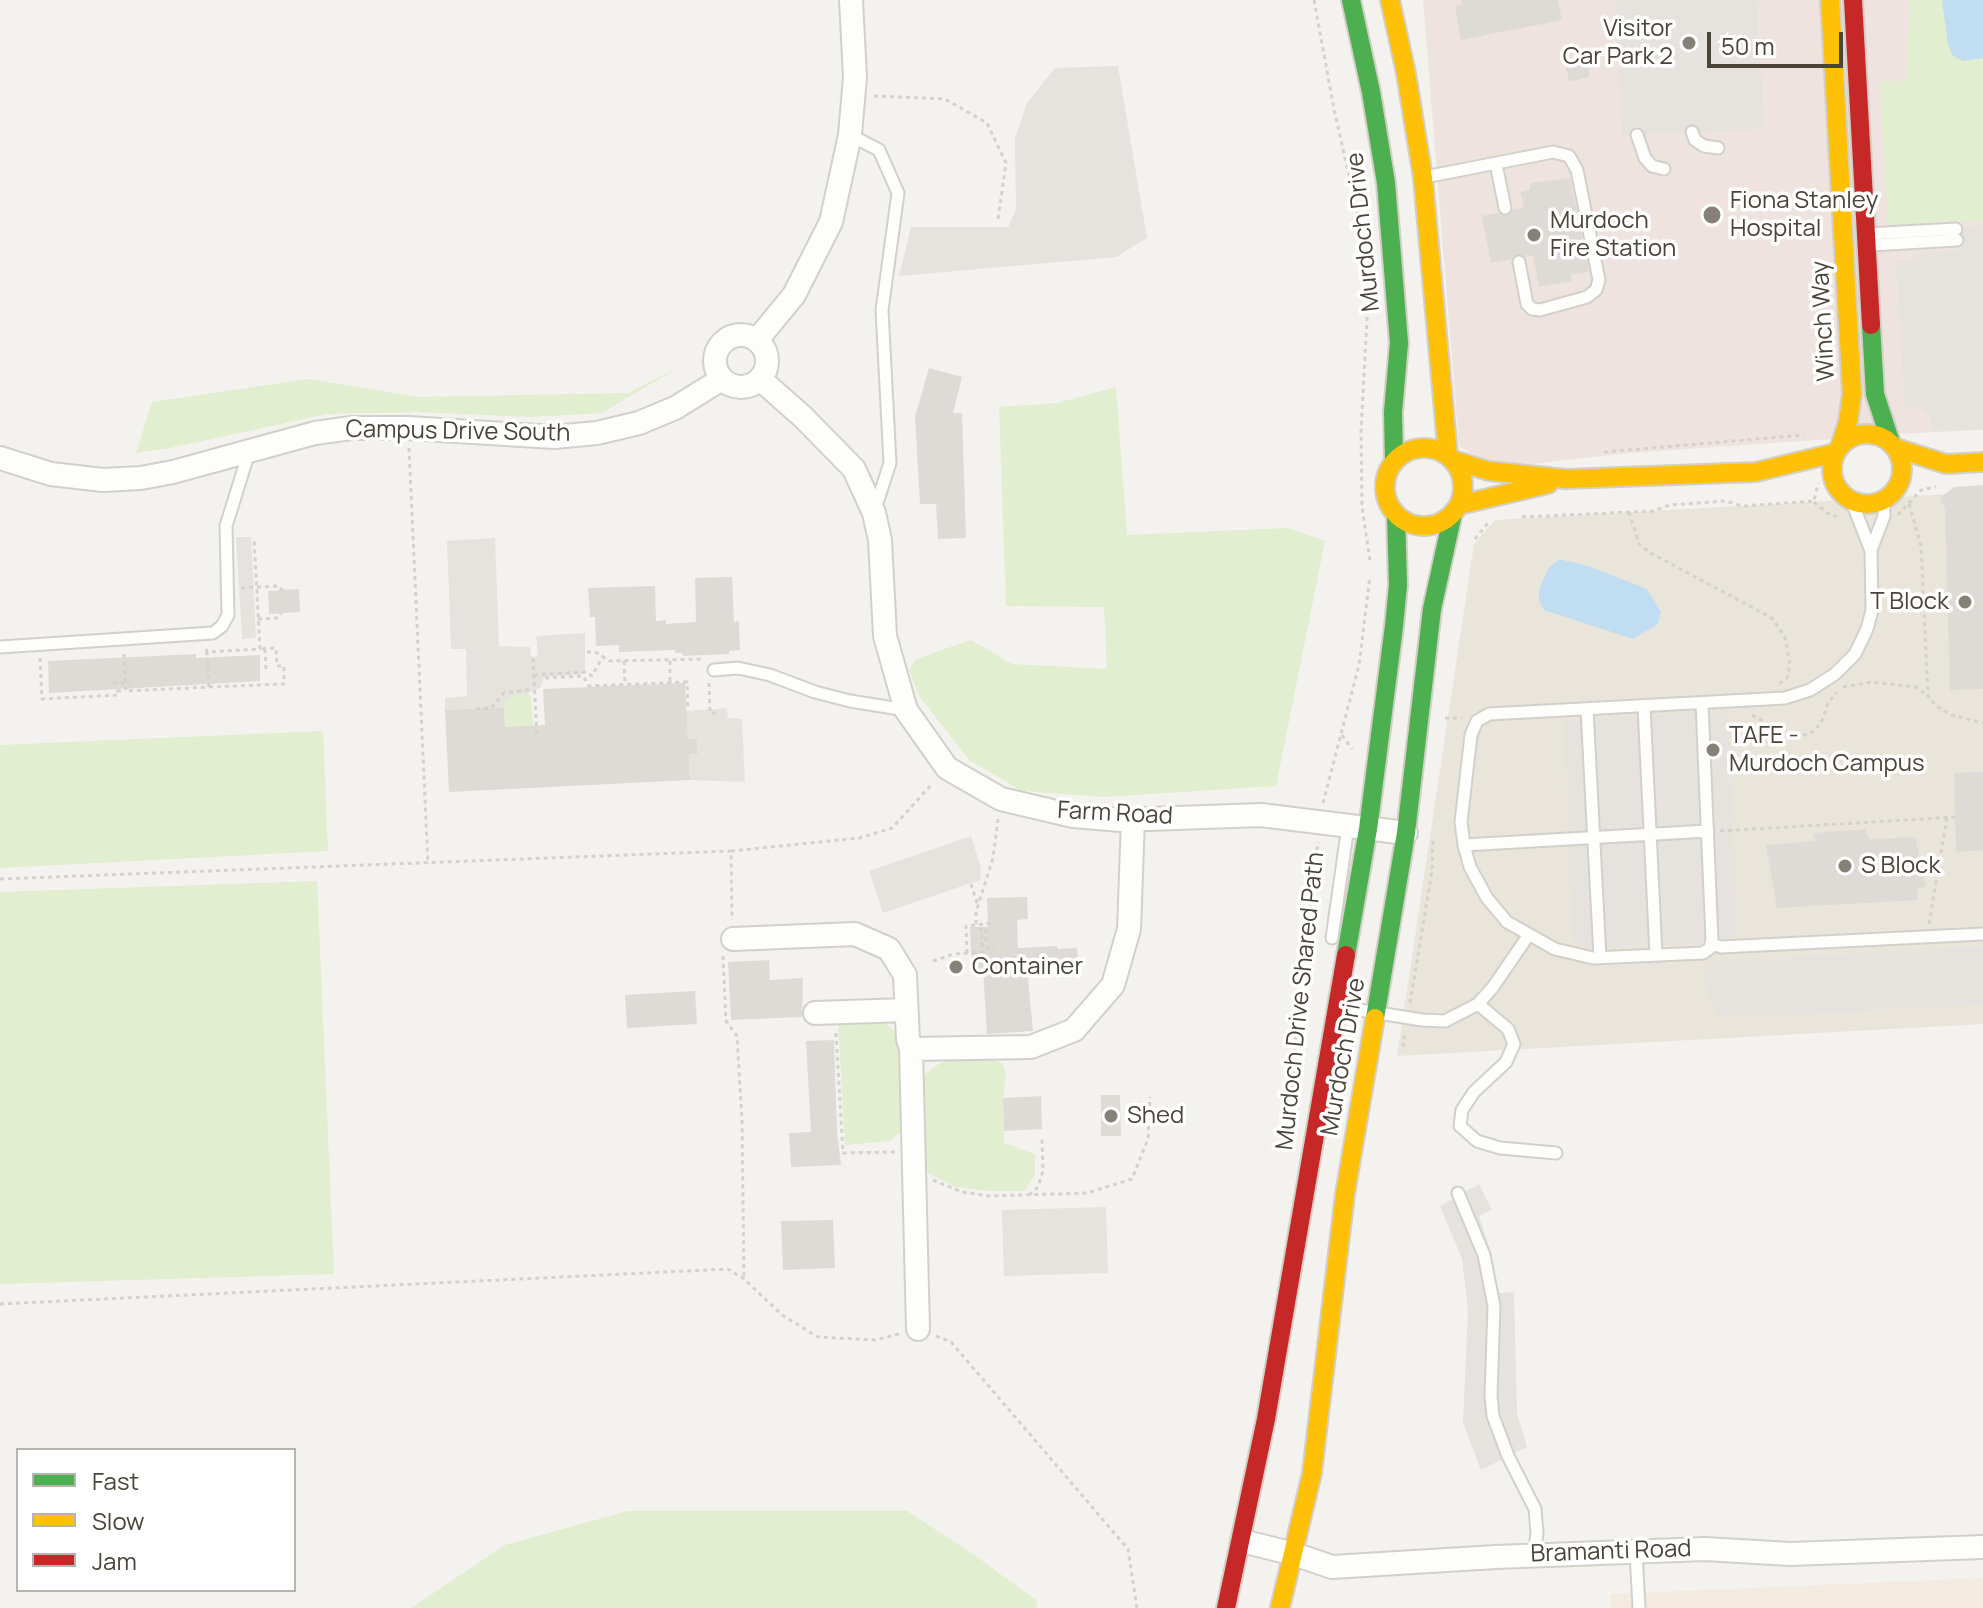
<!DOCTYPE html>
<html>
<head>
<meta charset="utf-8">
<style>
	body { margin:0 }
	#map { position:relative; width:1983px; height:1608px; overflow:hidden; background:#f4f2ee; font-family:Manrope,sans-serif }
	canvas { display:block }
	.legend { position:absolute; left:16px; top:1448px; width:280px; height:144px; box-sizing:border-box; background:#fff; border:2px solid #b7b4b0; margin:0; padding:10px 14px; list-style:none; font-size:24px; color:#4b4439 }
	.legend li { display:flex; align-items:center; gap:16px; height:40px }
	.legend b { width:40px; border:2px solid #b7b4b0 }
	.scale { position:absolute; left:1707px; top:32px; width:136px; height:36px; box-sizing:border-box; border:4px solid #4b4439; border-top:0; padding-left:10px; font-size:24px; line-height:28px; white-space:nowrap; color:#4b4439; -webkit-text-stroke:6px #fff; paint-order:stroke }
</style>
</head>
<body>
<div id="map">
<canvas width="1983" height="1608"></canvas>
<ul class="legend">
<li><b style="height:10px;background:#4caf50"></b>Fast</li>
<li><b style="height:10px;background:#ffc107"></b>Slow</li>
<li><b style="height:10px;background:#c62828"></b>Jam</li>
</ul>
<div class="scale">50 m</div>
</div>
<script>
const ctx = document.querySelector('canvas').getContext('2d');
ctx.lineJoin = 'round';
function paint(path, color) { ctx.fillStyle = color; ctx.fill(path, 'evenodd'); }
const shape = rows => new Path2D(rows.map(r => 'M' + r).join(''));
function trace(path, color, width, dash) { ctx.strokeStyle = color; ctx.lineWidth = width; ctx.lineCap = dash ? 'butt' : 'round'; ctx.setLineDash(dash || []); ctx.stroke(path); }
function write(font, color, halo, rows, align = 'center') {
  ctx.font = font + ' Manrope,sans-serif'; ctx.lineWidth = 7; ctx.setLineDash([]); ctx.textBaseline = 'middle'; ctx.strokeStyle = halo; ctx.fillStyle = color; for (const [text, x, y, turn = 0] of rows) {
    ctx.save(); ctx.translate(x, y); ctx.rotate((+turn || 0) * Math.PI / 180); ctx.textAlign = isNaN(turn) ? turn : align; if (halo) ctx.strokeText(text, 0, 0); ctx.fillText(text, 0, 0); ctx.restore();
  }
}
paint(shape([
	[1983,1578,1983,1608,1611,1608,1611,1594]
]), '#f3ebdf');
paint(shape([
	[1118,66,1147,238,1116,257,899,276,911,227,1008,227,1016,210,1015,139,1027,103,1055,68],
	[1106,1207,1108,1273,1004,1276,1002,1210]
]), '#e6e2de');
paint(shape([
	[1983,492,1983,1024,1397,1056,1474,544,1495,520]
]), '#eae5da');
paint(shape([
	[1423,0,1983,0,1983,430,1918,433,1630,453,1494,468,1459,446]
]), '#eee3df');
paint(shape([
	[1906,0,1983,0,1983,220,1888,225,1880,82,1906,80,1910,4],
	[681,366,602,413,531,417,415,412,327,414,170,448,136,453,152,402,308,379,418,397,628,393],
	[1116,387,1127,535,1288,528,1325,541,1276,786,1104,797,1022,791,969,760,920,697,909,670,916,659,971,640,1012,664,1107,669,1104,607,1006,606,999,407,1057,403],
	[517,694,527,694,531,696,533,726,505,727,504,702],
	[323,731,328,851,0,868,0,745],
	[317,881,334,1274,0,1284,0,892],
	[882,1019,896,1033,901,1058,903,1129,890,1141,845,1145,838,1020],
	[987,1056,1003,1064,1006,1076,1003,1098,1004,1143,1035,1154,1035,1175,1024,1191,990,1191,955,1187,925,1171,918,1090,925,1075,932,1068,950,1058],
	[628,1511,907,1511,973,1554,1037,1601,1037,1608,411,1608,505,1545]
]), '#e1eecf');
paint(shape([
	[1615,0,1757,0,1764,129,1622,135],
	[1983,225,1983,428,1931,431,1930,416,1921,408,1905,409,1896,261,1912,259,1912,254,1958,251,1956,227],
	[251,537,256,638,242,639,236,537],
	[495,538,499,646,530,647,531,656,536,657,538,654,536,636,585,633,585,674,544,677,541,687,527,694,517,694,504,702,504,707,445,710,445,698,467,696,466,649,451,649,447,541],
	[727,708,728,718,742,719,745,782,690,780,689,754,698,753,697,739,688,739,686,711],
	[1728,711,1737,942,1582,947,1573,940,1563,721],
	[971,836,981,868,980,880,883,913,869,871],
	[1983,947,1983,1005,1725,1018,1718,1016,1707,992,1705,962],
	[1479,1184,1492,1210,1479,1216,1490,1250,1498,1293,1514,1292,1517,1413,1527,1447,1481,1470,1463,1423,1468,1310,1462,1259,1440,1206]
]), '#e6e3df');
paint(shape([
	[1942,0,1983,0,1983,58,1963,61,1953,56,1948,44],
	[1559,559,1588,566,1647,589,1661,612,1658,624,1633,639,1544,610,1539,601,1539,590,1548,569]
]), '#c0ddf1');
paint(shape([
	[1461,0,1558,0,1562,20,1461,40,1455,6,1462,4],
	[1586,56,1590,77,1569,82,1565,60],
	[1570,178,1589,272,1571,275,1572,281,1539,287,1533,255,1525,257,1518,254,1511,259,1491,263,1482,216,1498,213,1506,216,1513,210,1524,207,1520,192,1530,190,1530,183],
	[929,368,962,377,953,413,962,413,966,538,938,539,936,504,920,504,915,417],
	[1983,485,1983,689,1950,690,1945,508,1940,498,1954,487],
	[732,577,734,622,739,621,740,650,729,651,729,654,683,656,682,653,675,653,675,650,619,652,619,645,596,646,595,617,590,617,588,588,655,586,656,621,666,620,666,624,696,622,695,578],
	[299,589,300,612,269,614,268,591],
	[196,654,196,658,260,655,260,681,49,693,48,661],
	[685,683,688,739,697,739,698,754,689,754,690,780,449,792,445,710,504,707,505,727,545,725,543,689],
	[1983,772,1983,850,1956,852,1954,773],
	[1865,829,1869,839,1915,837,1926,887,1917,888,1918,900,1777,908,1766,845,1816,841,1813,833],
	[1027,897,1028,919,1017,920,1018,948,1057,946,1058,949,1077,948,1078,965,1027,969,1033,1031,987,1034,983,969,972,969,970,927,988,927,987,898],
	[769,960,770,980,803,978,802,1017,731,1020,728,962],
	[695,991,697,1024,627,1028,625,995],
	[834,1040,837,1131,841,1165,791,1167,789,1133,811,1132,806,1041],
	[1101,1095,1120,1095,1121,1136,1101,1136],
	[1041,1096,1042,1129,1004,1131,1003,1098],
	[833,1220,835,1268,783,1270,781,1221]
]), '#dedbd6');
const lane = shape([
	[1692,132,1695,140,1704,146,1718,148],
	[850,135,879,150,898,193,882,310,890,463,875,509],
	[1637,135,1645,158,1652,166,1664,169],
	[1496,164,1505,208],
	[1425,177,1553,152,1569,156,1577,170,1599,280,1596,290,1587,297,1540,310,1532,309,1527,304,1519,262],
	[1867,234,1956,229],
	[1872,245,1957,240],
	[1871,550,1884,516,1884,500],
	[0,647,213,633,222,626,228,615,226,526,249,452],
	[714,670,738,668,770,675,815,692,850,701,906,710],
	[1702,703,1712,940,1710,948,1703,953,1593,958,1555,949,1507,922,1487,898,1470,867,1464,845,1461,822,1471,735,1477,721,1489,714,1785,698,1810,690,1835,674,1855,654,1867,629,1872,610,1871,551,1852,502],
	[1644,706,1656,955],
	[1587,709,1600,958],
	[1464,845,1708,831],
	[1332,938,1348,826],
	[1711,944,1721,947,1983,934],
	[1478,1004,1508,1029,1514,1044,1506,1062,1474,1092,1462,1110,1460,1126,1477,1141,1500,1148,1556,1153],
	[1341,1007,1422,1020,1445,1021,1478,1004,1493,987,1528,936],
	[1458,1193,1484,1255,1494,1306,1491,1396,1493,1416,1508,1456,1535,1509,1537,1533,1534,1555],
	[1636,1552,1639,1608]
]);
const street = shape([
	'715 361a26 26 0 1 1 52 0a26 26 0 1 1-52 0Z',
	[757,340,794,295,831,222,850,135,855,77,851,0],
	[760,379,803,417,854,469,874,513,880,540,885,636,906,710,947,768,1001,799,1073,816,1121,820,1261,815,1406,833],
	[0,458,51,474,103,480,141,478,173,472,315,433,351,428,408,428,554,437,597,433,639,423,675,408,722,379],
	[733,939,855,934,889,949,905,975,908,1039,911,1049,1031,1047,1074,1030,1113,985,1129,929,1133,819],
	[815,1013,906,1010],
	[911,1049,918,1329],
	[1242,1541,1294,1554,1332,1567,1496,1557,1705,1549,1790,1554,1983,1547]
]);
const fast = shape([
	[1351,0,1371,92,1386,183,1399,343,1393,412,1394,461],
	[1871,325,1875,394,1891,443],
	[1346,955,1368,829,1394,626,1398,585,1396,515],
	[1375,1018,1406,833,1432,609,1453,513]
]);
const slow = shape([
	[1390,0,1406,73,1423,178,1448,456],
	[1830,0,1852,394,1848,422,1840,447],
	'1832 469a35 35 0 1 1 70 0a35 35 0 1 1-70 0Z',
	'1385 487a39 39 0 1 1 78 0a39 39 0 1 1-78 0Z',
	[1896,448,1946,464,1983,462],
	[1453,460,1489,471,1566,479,1756,472,1835,453],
	[1459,505,1548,484],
	[1280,1608,1312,1473,1345,1194,1375,1018]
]);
const jam = shape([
	[1853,0,1871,325],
	[1226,1608,1266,1419,1346,955]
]);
trace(lane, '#d2d0cb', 15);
trace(street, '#d2d0cb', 26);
trace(fast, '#d3cfc5', 22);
trace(slow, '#d3cfc5', 22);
trace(jam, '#d3cfc5', 22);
trace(shape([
	[1314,0,1334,109,1362,234],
	[874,96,945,99,987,123,1006,163,998,219],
	[1368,301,1361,432,1362,507,1370,561],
	[409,448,428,864],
	[1604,452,1804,435],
	[1814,502,1830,515,1841,517],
	[1909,504,1921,546,1928,696,1936,706,1952,715,1983,723],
	[1629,512,1639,544,1649,552,1772,618,1785,637,1790,664,1787,678,1779,684],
	[1898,515,1921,490,1936,487],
	[1522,517,1653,511,1670,505,1725,501,1743,506,1814,501,1818,483],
	[1475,539,1488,523],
	[241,588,278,586,283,591],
	[258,619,278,618,281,613],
	[206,649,207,652,260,649,254,538],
	[265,649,266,669],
	[587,652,595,652,610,661,704,659],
	[124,654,126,691,209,687,207,652],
	[40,658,42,699,117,695,117,691,125,691],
	[533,658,537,738],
	[624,661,625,684],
	[670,661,670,681],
	[534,675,586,672,592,676,603,656],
	[545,678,583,676,589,686,687,682,688,708],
	[113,683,131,683],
	[709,683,710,713,716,713],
	[209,687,284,684,284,666,277,666,276,648,260,649],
	[1843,687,1871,682,1916,687,1928,696],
	[476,709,491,708,504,693,533,689],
	[1752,715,1791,736,1810,734,1821,723,1828,703,1837,692],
	[1445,718,1462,718],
	[1342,735,1352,749],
	[1323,803,1359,665,1370,576],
	[1720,831,1956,817],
	[731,851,859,838,892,828,933,783],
	[0,879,731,851,732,920],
	[971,884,978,906],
	[976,924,976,912,993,858,998,819],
	[1929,924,1947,817],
	[979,929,981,929,982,947],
	[982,947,986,943,986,925],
	[967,953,966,926,994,923],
	[723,956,726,1021,737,1036,742,1121,744,1279],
	[933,961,954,954,984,952,990,946,995,946],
	[1410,1003,1432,871,1433,837],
	[836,1033,843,1153,895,1152],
	[1403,1047,1405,1031],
	[1291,1113,1299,981,1318,842],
	[933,1180,962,1192,989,1196,1087,1193,1132,1179,1148,1139,1150,1097],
	[1029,1195,1038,1187,1043,1171,1042,1139],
	[0,1304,728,1269,744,1279,782,1315,818,1337,875,1340,899,1334],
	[936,1336,951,1342,1128,1549,1137,1608]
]), '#d3d2cc', 3, [4, 4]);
trace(lane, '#fdfdfc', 11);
trace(street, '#fdfdfc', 22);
trace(fast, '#4caf50', 18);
trace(slow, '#ffc107', 18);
trace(jam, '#c62828', 18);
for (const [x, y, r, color] of [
	[1689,43,8,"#868178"],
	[1712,215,10,"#868178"],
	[1534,235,8,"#868178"],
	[1965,602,8,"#868178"],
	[1713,750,8,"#868178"],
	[1845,866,8,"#868178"],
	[956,967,8,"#868178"],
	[1111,1116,8,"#868178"]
]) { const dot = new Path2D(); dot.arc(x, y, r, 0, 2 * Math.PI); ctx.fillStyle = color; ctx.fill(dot); trace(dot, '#fff', 3); }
write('24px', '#4b4439', '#fff', [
	["Visitor",1673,29,"right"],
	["Car Park 2",1673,57,"right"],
	["Fiona Stanley",1730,201],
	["Hospital",1730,229],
	["Murdoch",1550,221],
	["Fire Station",1550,249],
	["T Block",1949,602,"right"],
	["TAFE -",1729,736],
	["Murdoch Campus",1729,764],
	["S Block",1861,866],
	["Container",972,967],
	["Shed",1127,1116]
], 'left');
write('24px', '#4b4439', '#fff', [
	["Murdoch Drive",1364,232,-96],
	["Winch Way",1824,321,-93],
	["Campus Drive South",458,432,1],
	["Farm Road",1115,814,3],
	["Murdoch Drive Shared Path",1301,1001,-84],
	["Murdoch Drive",1344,1057,-80],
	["Bramanti Road",1611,1552,-2]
]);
</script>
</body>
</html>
